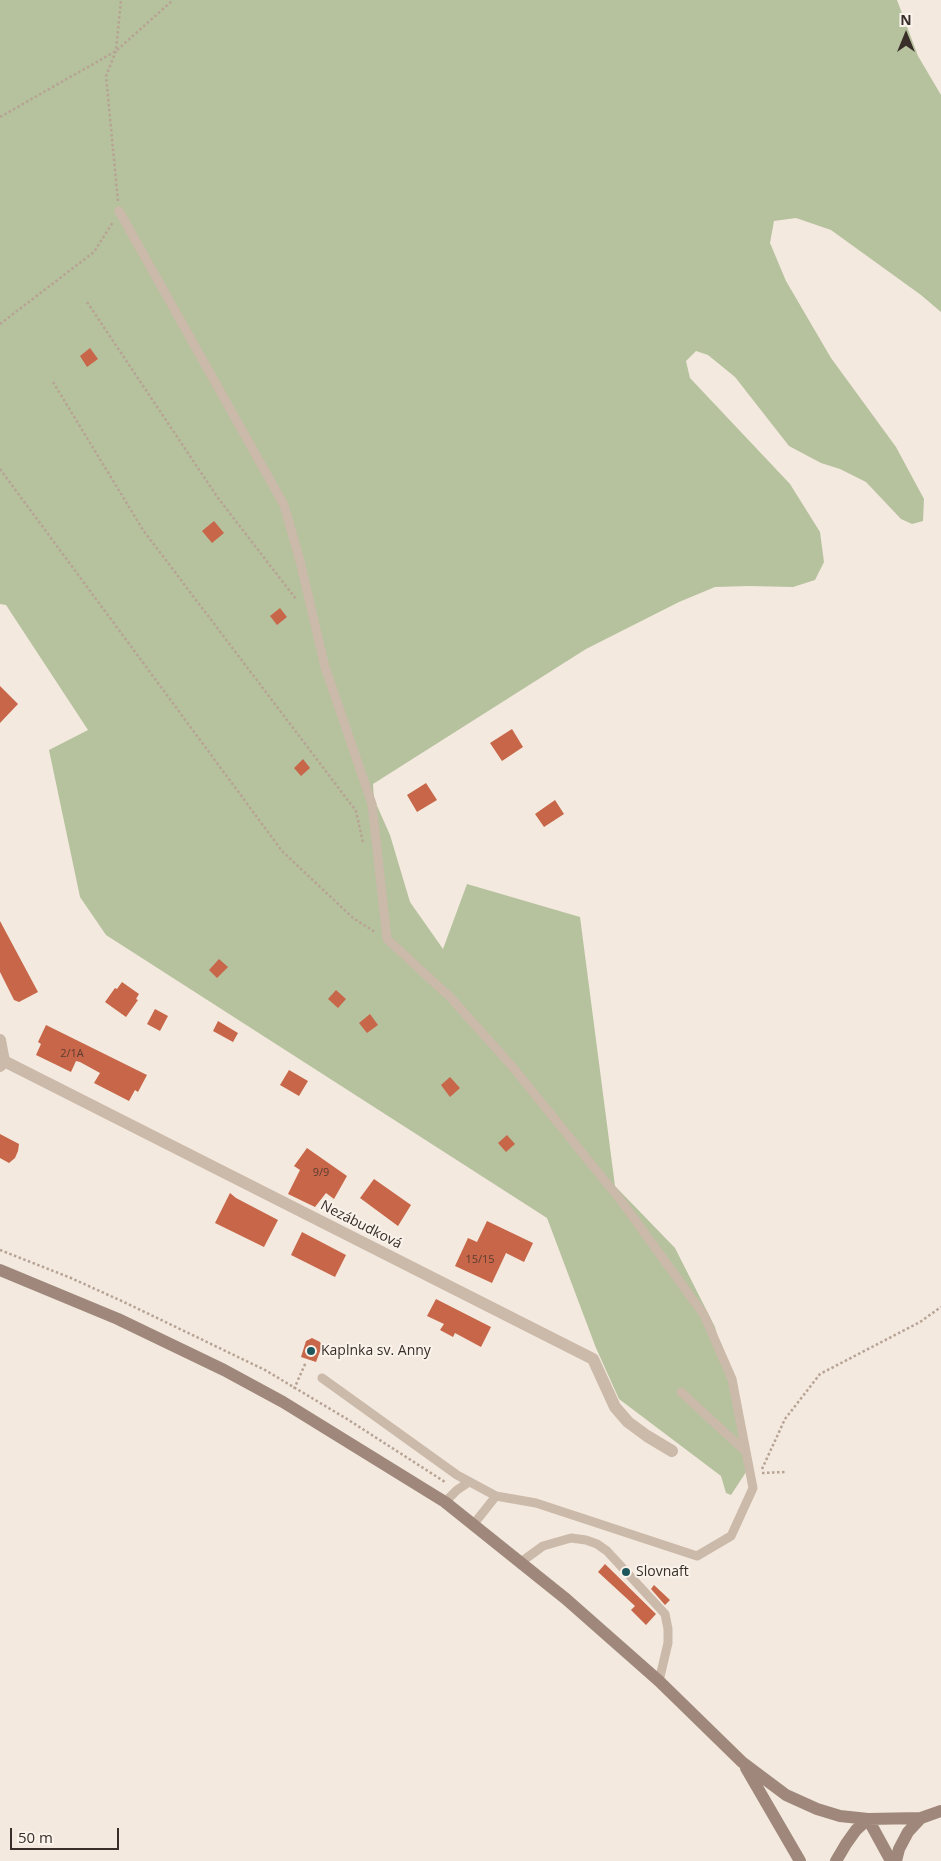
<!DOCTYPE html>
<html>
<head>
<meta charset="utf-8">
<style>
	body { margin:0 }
	#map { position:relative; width:941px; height:1861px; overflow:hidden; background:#f3e9de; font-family:"Open Sans",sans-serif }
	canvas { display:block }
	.north { position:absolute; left:881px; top:10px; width:50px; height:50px; -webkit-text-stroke:4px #faf3eb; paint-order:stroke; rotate:0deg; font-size:14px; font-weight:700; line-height:20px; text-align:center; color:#392e29 }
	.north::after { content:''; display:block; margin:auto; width:18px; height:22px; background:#392e29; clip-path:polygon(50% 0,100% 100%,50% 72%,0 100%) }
	.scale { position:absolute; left:10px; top:1828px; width:109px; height:22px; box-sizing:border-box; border:2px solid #392e29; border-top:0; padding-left:6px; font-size:15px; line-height:18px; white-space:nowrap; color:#392e29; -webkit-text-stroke:4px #faf3eb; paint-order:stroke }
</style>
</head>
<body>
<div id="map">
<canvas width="941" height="1861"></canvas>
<div class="north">N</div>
<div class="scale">50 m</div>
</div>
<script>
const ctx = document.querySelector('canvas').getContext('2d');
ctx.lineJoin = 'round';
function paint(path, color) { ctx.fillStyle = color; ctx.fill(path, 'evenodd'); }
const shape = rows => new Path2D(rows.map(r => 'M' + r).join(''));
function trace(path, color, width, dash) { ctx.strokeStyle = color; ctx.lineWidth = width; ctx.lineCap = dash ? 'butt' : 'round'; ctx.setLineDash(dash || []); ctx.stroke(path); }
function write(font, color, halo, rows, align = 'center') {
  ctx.font = font + ' "Open Sans",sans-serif'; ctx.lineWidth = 4; ctx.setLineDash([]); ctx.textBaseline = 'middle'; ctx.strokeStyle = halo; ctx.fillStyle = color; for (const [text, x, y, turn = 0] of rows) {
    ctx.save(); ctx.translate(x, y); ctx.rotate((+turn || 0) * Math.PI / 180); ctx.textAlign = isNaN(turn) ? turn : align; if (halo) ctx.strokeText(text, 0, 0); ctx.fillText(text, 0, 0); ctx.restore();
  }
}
paint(shape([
	[0,0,897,0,918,56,941,95,941,312,921,295,831,230,796,218,774,221,770,243,786,281,831,358,896,447,924,499,923,521,912,524,901,519,866,482,840,469,821,463,789,446,735,377,708,355,696,351,686,361,690,378,790,484,820,532,824,562,815,580,793,587,749,586,715,587,679,602,586,649,373,784,374,799,390,835,410,902,443,949,467,884,580,917,615,1186,675,1248,715,1327,752,1463,731,1495,726,1493,721,1476,619,1399,596,1348,547,1218,106,935,80,897,49,750,88,730,6,605,0,604]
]), '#b6c29e');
paint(shape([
	[90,348,98,359,87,367,80,356],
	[214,521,224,533,212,543,202,531],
	[280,608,287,617,277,625,270,616],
	[0,686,18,704,0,723],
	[512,729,523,747,502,761,490,743],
	[303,759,310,768,301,776,294,768],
	[426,783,437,800,417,812,407,795],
	[555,800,564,814,544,827,535,814],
	[0,921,38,992,19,1002,14,1000,0,972],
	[219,959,228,967,217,978,209,970],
	[122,982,139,994,136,999,138,1000,126,1017,105,1002,115,988,117,989],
	[336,990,346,999,338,1008,328,999],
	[155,1009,168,1016,160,1031,147,1024],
	[370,1014,378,1025,367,1033,359,1023],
	[218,1021,238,1033,233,1042,213,1031],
	[46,1025,147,1075,138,1092,135,1090,129,1101,94,1083,100,1073,80,1062,76,1061,71,1072,36,1055,41,1044,38,1042],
	[289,1070,308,1081,299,1096,280,1085],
	[450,1077,460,1088,450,1097,441,1085],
	[0,1134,19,1144,18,1151,15,1158,9,1163,0,1158],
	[507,1135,515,1144,506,1152,498,1143],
	[307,1148,347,1176,334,1199,326,1193,315,1207,288,1194,300,1170,294,1166],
	[374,1179,411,1205,398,1226,360,1198],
	[230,1193,236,1198,278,1220,264,1247,215,1223],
	[487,1221,533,1243,524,1262,506,1253,492,1283,455,1266,468,1238,477,1242],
	[302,1232,346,1255,335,1277,291,1255],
	[436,1299,491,1327,481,1347,455,1333,453,1337,440,1330,444,1324,427,1316],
	[312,1338,320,1342,322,1346,316,1362,301,1357,306,1341],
	[605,1564,656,1614,646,1625,631,1610,635,1606,598,1572],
	[654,1585,670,1600,665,1605,651,1589]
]), '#c76648');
trace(shape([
	[0,117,116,51,173,0],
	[118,201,106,76,116,51,121,0],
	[87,302,218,498,296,599],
	[0,324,94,252,113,222],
	[53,382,143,530,356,811,363,843],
	[0,469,282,851,353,918,375,932],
	[0,1250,71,1278,126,1303,265,1370,347,1419,445,1482],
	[294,1389,306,1362],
	[762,1469,785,1419,820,1374,920,1322,941,1307],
	[762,1473,785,1472]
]), '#b7a394', 2.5, [2.5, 2.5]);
trace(shape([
	[119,211,284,505,300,561,325,667,372,804,387,939,450,997,511,1065,622,1202,704,1315,732,1379,753,1488,731,1536,697,1556,536,1503,496,1496,473,1525],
	[322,1378,457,1475,496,1496],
	[681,1392,746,1452],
	[445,1502,457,1490,469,1482],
	[521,1562,543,1546,571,1538,586,1540,597,1544,607,1551,665,1614,668,1629,668,1643,659,1681]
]), '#cbb9aa', 9);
trace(shape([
	[0,1040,4,1061,0,1066],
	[4,1061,593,1359,615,1407,628,1422,647,1436,672,1451]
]), '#cbb9aa', 12);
trace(shape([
	[0,1270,118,1319,224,1370,283,1402,445,1502,566,1599,659,1681,742,1762,786,1795,817,1809,840,1816,868,1819,921,1818,941,1811],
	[746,1768,800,1861],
	[868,1819,891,1861],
	[836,1861,846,1844,856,1830,868,1819],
	[896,1861,899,1849,908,1832,921,1818]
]), '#9f887b', 12);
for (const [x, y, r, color] of [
	[311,1351,5,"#1e575b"],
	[626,1572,5,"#1e575b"]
]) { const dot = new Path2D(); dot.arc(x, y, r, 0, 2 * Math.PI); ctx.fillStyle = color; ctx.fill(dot); trace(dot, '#faf3eb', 2); }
write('11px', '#5c3c31', null, [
	["2/1A",72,1054],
	["9/9",321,1173],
	["15/15",480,1260]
]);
write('14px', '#392e29', '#faf3eb', [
	["Nezábudková",361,1225,27]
]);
write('14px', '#392e29', '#faf3eb', [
	["Kaplnka sv. Anny",321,1351],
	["Slovnaft",636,1572]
], 'left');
</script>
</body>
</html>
